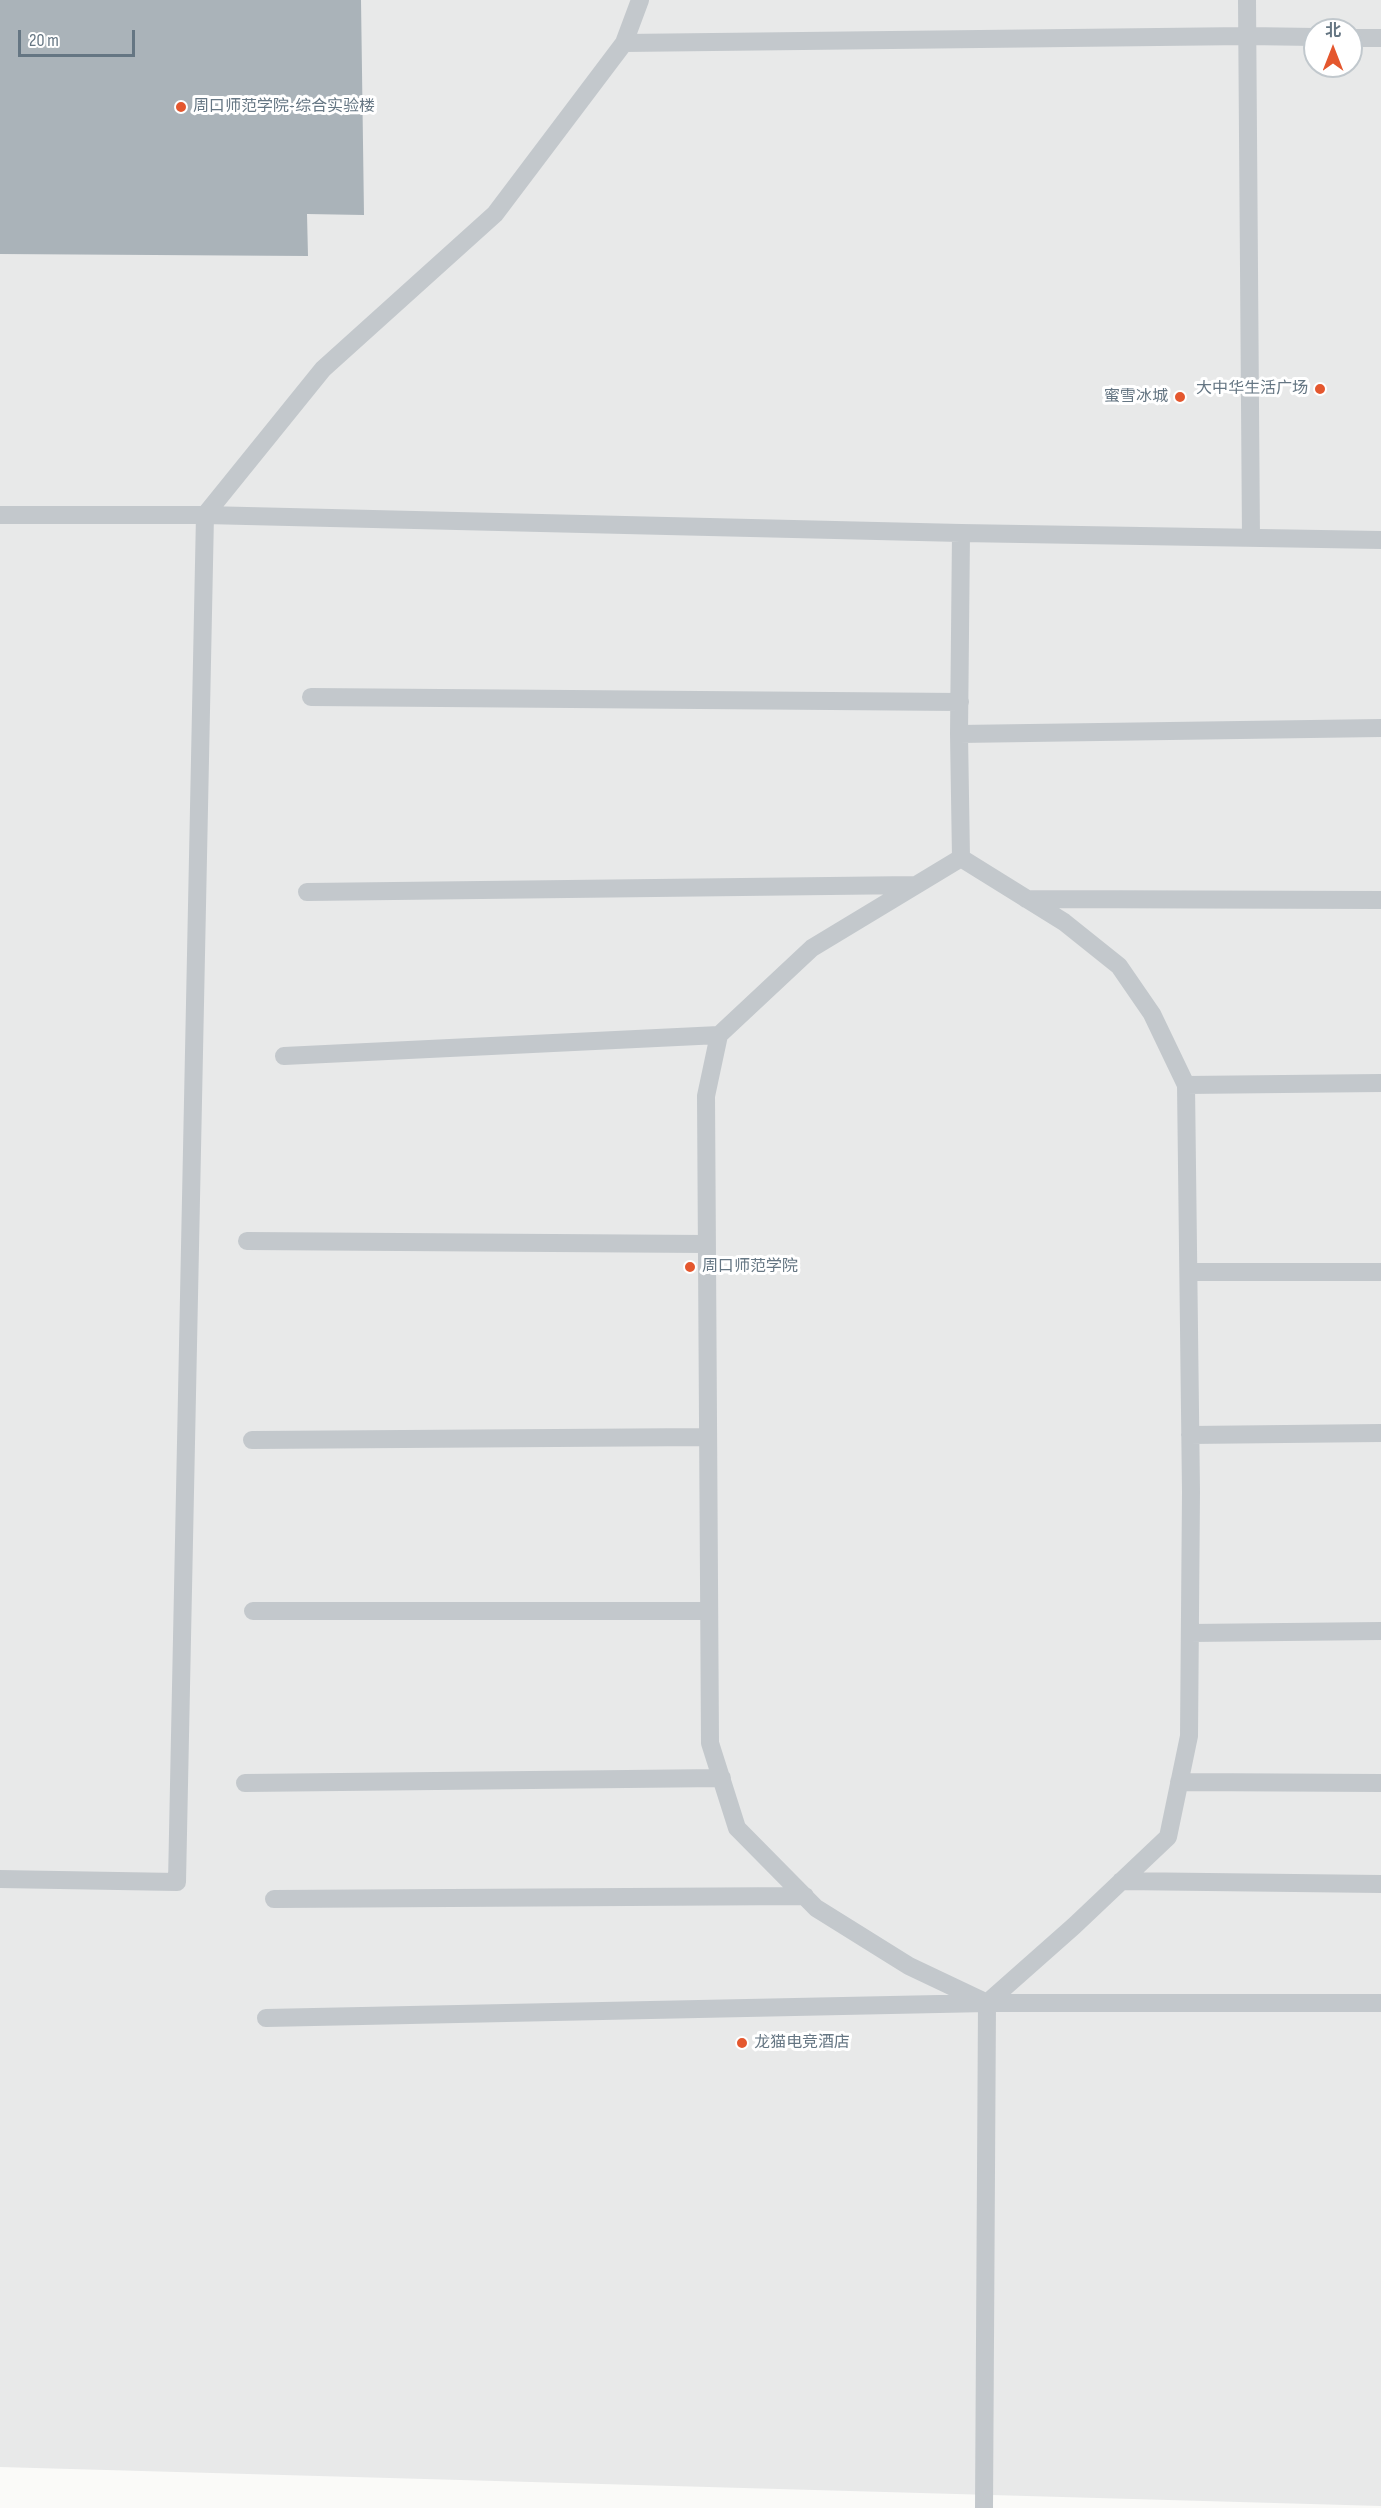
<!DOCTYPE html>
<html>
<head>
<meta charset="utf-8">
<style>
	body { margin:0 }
	#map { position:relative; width:1381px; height:2508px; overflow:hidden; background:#fafaf8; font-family:"Sofia Sans Condensed","Noto Sans SC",sans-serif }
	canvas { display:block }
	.north { position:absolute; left:1303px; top:18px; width:60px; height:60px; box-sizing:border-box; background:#fff; border:2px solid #c1c8cd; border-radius:50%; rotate:0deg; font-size:16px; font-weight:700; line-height:24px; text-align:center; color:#657683 }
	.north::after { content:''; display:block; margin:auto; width:21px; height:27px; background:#e4572e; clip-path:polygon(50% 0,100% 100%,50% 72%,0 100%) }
	.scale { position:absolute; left:18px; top:30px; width:117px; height:27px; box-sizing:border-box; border:3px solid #657683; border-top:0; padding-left:8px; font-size:18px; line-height:21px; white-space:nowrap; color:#657683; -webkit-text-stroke:4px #fff; paint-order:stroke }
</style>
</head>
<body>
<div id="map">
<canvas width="1381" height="2508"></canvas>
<div class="north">北</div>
<div class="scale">20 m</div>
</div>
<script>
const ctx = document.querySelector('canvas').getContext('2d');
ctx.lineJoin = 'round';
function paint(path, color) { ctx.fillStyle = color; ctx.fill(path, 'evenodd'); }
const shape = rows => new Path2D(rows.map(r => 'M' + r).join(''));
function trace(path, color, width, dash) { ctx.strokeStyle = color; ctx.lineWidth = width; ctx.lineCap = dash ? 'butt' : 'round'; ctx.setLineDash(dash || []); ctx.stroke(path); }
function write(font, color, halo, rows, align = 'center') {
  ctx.font = font + ' "Sofia Sans Condensed","Noto Sans SC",sans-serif'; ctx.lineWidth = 6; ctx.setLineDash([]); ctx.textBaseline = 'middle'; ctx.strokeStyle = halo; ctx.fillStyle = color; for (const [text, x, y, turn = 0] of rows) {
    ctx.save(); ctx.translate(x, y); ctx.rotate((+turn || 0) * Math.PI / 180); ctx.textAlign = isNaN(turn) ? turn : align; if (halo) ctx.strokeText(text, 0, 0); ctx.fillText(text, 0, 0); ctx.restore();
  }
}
paint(shape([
	[0,0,1381,0,1381,2506,0,2467],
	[1315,30,1351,30,1351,66,1315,66]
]), '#e8e9e9');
paint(shape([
	[0,0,361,0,364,215,307,214,308,256,0,254]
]), '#aab3b9');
trace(shape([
	[1247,0,1251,538],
	[1351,38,1381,38],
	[624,43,1247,36,1315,37],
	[0,515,205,515,961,533,1381,540],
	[311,697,960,702],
	[959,734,1381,728],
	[961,858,1064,922,1119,966,1152,1014,1186,1085,1191,1492,1189,1736,1168,1837,1074,1926,987,2003,909,1966,816,1908,737,1828,710,1743,706,1096,719,1035,812,948,961,858,959,734,961,533],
	[307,892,916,885],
	[1026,899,1381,900],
	[284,1056,719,1035],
	[1186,1085,1381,1083],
	[247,1241,705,1244],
	[1189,1272,1381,1272],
	[1190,1435,1381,1433],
	[252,1440,707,1437],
	[253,1611,709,1611],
	[1190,1633,1381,1631],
	[1179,1782,1381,1783],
	[245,1783,722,1778],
	[0,1879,177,1882,205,515,323,369,495,214,624,43,640,0],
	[1121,1881,1381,1884],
	[274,1899,805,1896],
	[266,2018,987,2003,1381,2003],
	[984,2508,987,2003]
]), '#c3c8cc', 18);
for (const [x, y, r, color] of [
	[181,107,6,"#e4572e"],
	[1320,389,6,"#e4572e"],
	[1180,397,6,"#e4572e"],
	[690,1267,6,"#e4572e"],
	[742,2043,6,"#e4572e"]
]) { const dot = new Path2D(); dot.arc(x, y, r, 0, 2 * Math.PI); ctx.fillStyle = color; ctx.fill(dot); trace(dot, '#fff', 2); }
write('16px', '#657683', '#fff', [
	["周口师范学院-综合实验楼",193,107],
	["大中华生活广场",1308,389,"right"],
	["蜜雪冰城",1168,397,"right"],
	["周口师范学院",702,1267],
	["龙猫电竞酒店",754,2043]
], 'left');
</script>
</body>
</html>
